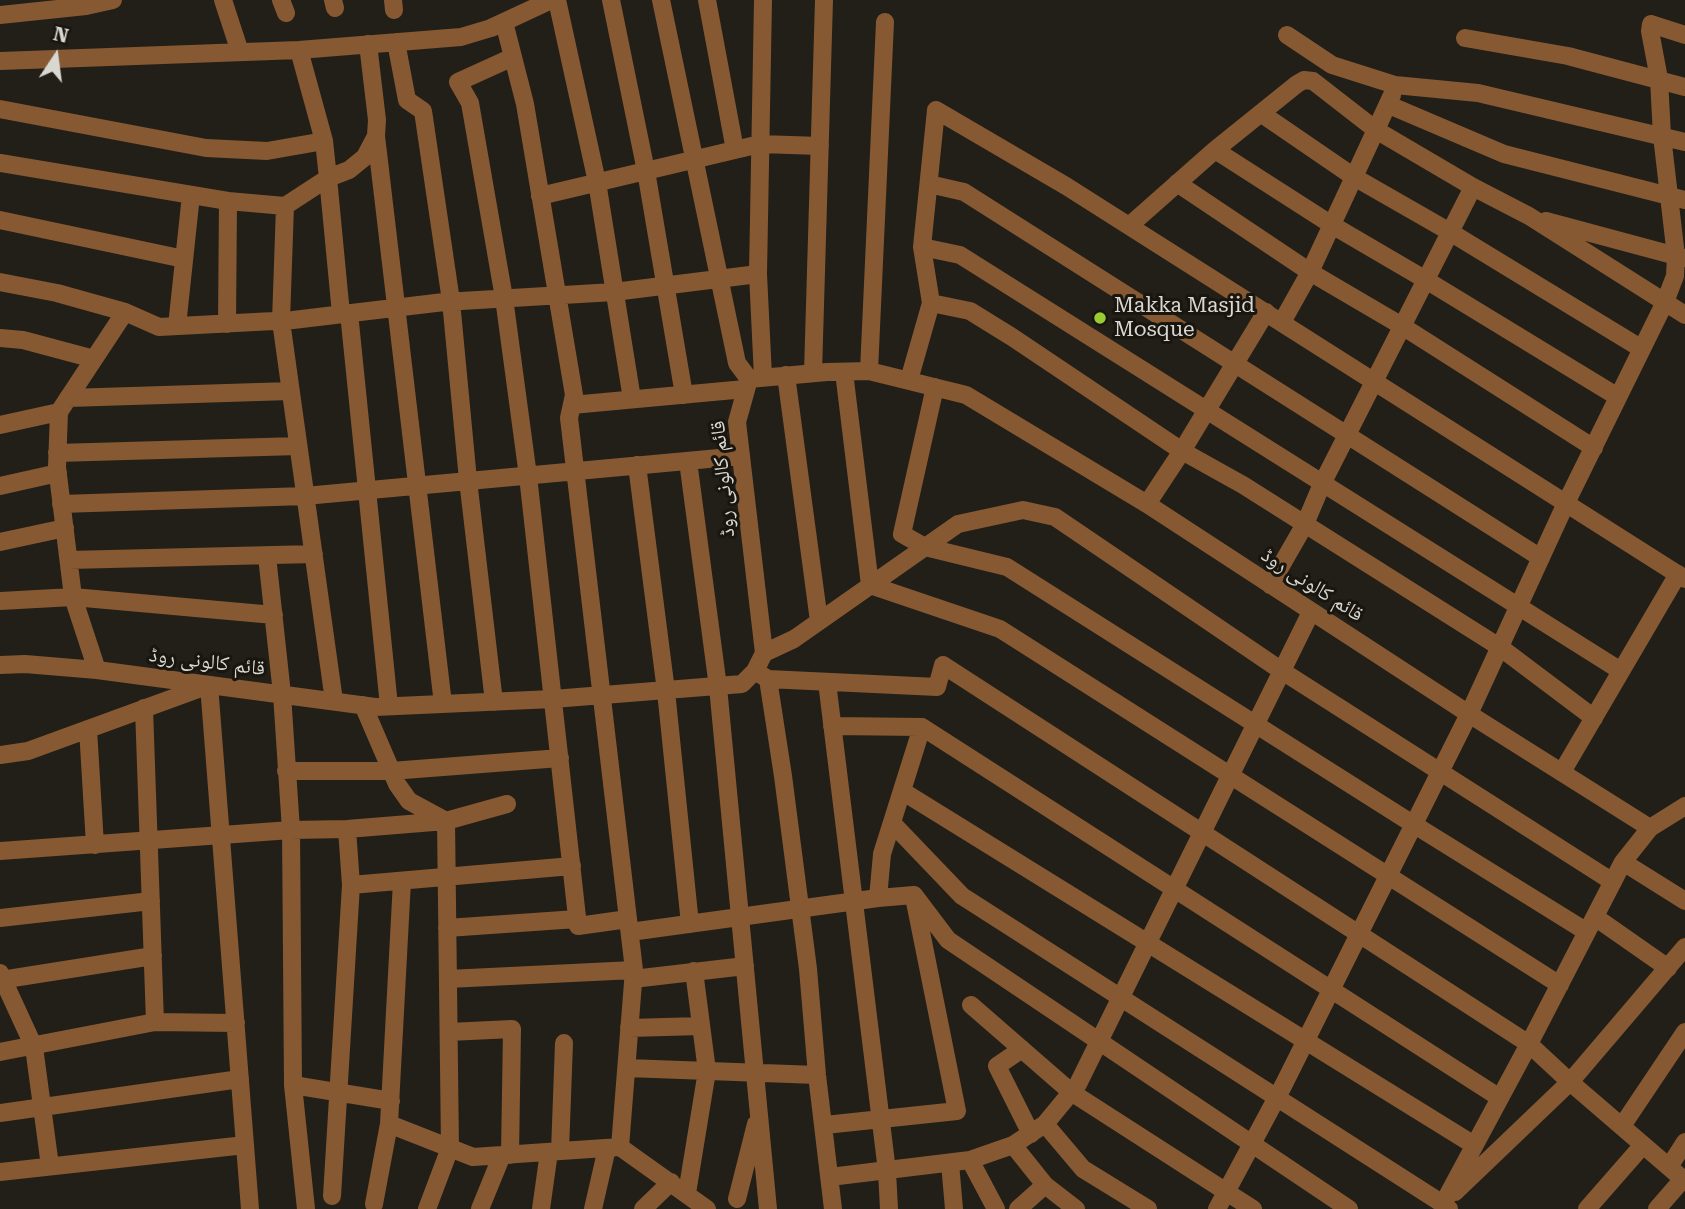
<!DOCTYPE html>
<html>
<head>
<meta charset="utf-8">
<style>
	body { margin:0 }
	#map { position:relative; width:1685px; height:1209px; overflow:hidden; background:#221f18; font-family:"Roboto Serif",serif }
	canvas { display:block }
	.north { position:absolute; left:21px; top:21px; width:70px; height:70px; -webkit-text-stroke:5px #19160f; paint-order:stroke; rotate:13deg; font-size:19px; font-weight:700; line-height:28px; text-align:center; color:#d9d7d2 }
	.north::after { content:''; display:block; margin:auto; width:24px; height:32px; background:#d9d7d2; clip-path:polygon(50% 0,100% 100%,50% 72%,0 100%) }
</style>
</head>
<body>
<div id="map">
<canvas width="1685" height="1209"></canvas>
<div class="north">N</div>
</div>
<script>
const ctx = document.querySelector('canvas').getContext('2d');
ctx.lineJoin = 'round';
const shape = rows => new Path2D(rows.map(r => 'M' + r).join(''));
function trace(path, color, width, dash) { ctx.strokeStyle = color; ctx.lineWidth = width; ctx.lineCap = dash ? 'butt' : 'round'; ctx.setLineDash(dash || []); ctx.stroke(path); }
function write(font, color, halo, rows, align = 'center') {
  ctx.font = font + ' "Roboto Serif","Noto Naskh Arabic",serif'; ctx.lineWidth = 6; ctx.setLineDash([]); ctx.textBaseline = 'middle'; ctx.strokeStyle = halo; ctx.fillStyle = color; for (const [text, x, y, turn = 0] of rows) {
    ctx.save(); ctx.translate(x, y); ctx.rotate((+turn || 0) * Math.PI / 180); ctx.textAlign = isNaN(turn) ? turn : align; if (halo) ctx.strokeText(text, 0, 0); ctx.fillText(text, 0, 0); ctx.restore();
  }
}
trace(shape([
	[223,0,240,52],
	[281,0,286,13],
	[333,0,335,8],
	[393,0,394,10],
	[557,0,597,182,632,399],
	[611,0,646,171,684,395],
	[661,0,737,363,749,379],
	[707,0,735,150],
	[0,15,86,6,113,0],
	[504,22,525,104,574,395,569,418,634,970,620,1147],
	[1287,35,1332,65,1395,85,1478,93,1685,142],
	[1465,38,1568,56,1685,87],
	[396,42,407,100,423,111,451,301,468,480,494,702],
	[513,57,458,82,470,103,504,298,528,476,578,926,628,919],
	[0,61,299,50,461,37,491,28,551,0],
	[1389,105,1504,154,1685,200],
	[0,109,206,148,267,151,324,141],
	[1262,114,1354,177,1450,232,1642,349],
	[376,136,443,704],
	[1215,150,1332,225,1426,280,1618,397],
	[0,163,228,201,285,206,328,178,324,141,299,50],
	[1177,183,1310,272,1402,326,1594,448],
	[929,184,964,192,1541,558],
	[540,196,760,144,820,146],
	[285,206,281,321,334,701],
	[0,220,184,259],
	[1546,221,1684,258],
	[1129,226,1215,150,1297,84,1304,80,1313,81,1376,130,1473,187,1529,216,1685,315],
	[922,247,960,255,1621,671],
	[0,282,57,293,125,312,159,327,293,320,444,302,614,292,758,274],
	[931,303,970,311,1012,337,1182,451,1243,485,1501,648,1594,718],
	[349,313,389,706],
	[341,314,328,178,349,170,365,157,376,136,377,120,368,44],
	[1282,322,1310,272,1392,95],
	[227,324,228,201],
	[177,326,191,195],
	[0,338,23,340,94,359],
	[869,371,885,22],
	[844,372,870,585,1000,629,1560,985],
	[813,373,824,0],
	[786,375,819,621],
	[763,377,758,274,763,0],
	[909,380,931,303,922,247,936,110,1066,186,1685,579],
	[935,387,902,534,925,547,1007,567,1405,819,1587,932],
	[68,398,290,391],
	[572,405,745,389],
	[0,425,59,412],
	[57,453,298,446],
	[688,461,718,687,768,1209],
	[637,465,666,691,690,924],
	[0,486,58,473],
	[61,504,305,496,741,456],
	[1147,504,1182,451,1266,312],
	[0,542,65,528],
	[267,556,282,694,291,830,293,1085,306,1209],
	[69,560,314,554],
	[1270,585,1305,524,1322,484,1473,187],
	[0,601,73,597,274,615],
	[764,653,794,639,958,524,1023,510,1055,517,1282,671,1613,882],
	[0,665,25,664,97,670,375,707,553,699,742,684,755,671,764,653,737,422,749,379,827,372,869,371,966,395,1147,504,1469,714,1650,828,1685,806],
	[97,670,73,597,57,467,59,412,125,312],
	[758,673,768,679,783,776,808,969,817,1075,833,1209],
	[768,679,937,687,943,665,1529,1044,1570,1082,1685,1181],
	[827,682,887,1171,889,1209],
	[363,705,397,784,409,801,446,821,450,1148,427,1209],
	[144,708,155,1022],
	[832,726,922,727,1500,1098],
	[88,729,95,845],
	[0,755,28,751,209,685,250,1209],
	[286,771,391,771,560,758],
	[1562,772,1678,574],
	[902,791,1474,1145],
	[892,823,962,896,1443,1204],
	[0,851,291,830,347,829,446,821,507,804],
	[1623,862,1685,901],
	[351,885,572,866],
	[878,898,914,895,948,940,1349,1209],
	[1595,917,1668,968],
	[0,918,151,901],
	[447,928,577,919],
	[630,932,878,898,882,854,922,727],
	[0,973,34,1047,50,1166],
	[448,979,634,970],
	[633,979,745,966],
	[0,980,153,956],
	[971,1005,1071,1092,1253,1209],
	[629,1028,701,1026],
	[449,1032,512,1029,510,1155],
	[1022,1049,997,1066,1031,1134],
	[0,1052,155,1022,236,1023],
	[627,1068,817,1075],
	[293,1085,391,1101],
	[0,1113,240,1079],
	[389,1124,473,1157,620,1147,707,1209],
	[1045,1124,1083,1169,1148,1209],
	[825,1125,957,1111,915,902],
	[1622,1126,1685,1032],
	[1013,1145,1045,1185,1076,1209],
	[560,1151,564,1043],
	[970,1160,996,1209],
	[950,1163,954,1209],
	[1669,1167,1685,1142],
	[0,1172,245,1145],
	[830,1177,970,1160,1013,1145,1045,1124,1078,1084,1311,612],
	[1455,1192,1570,1082,1685,947],
	[687,1193,707,1071,694,971],
	[332,1196,351,885,347,829],
	[737,1199,756,1124],
	[374,1204,389,1124,402,881],
	[480,1209,502,1155],
	[541,1209,549,1152],
	[593,1209,607,1148],
	[643,1209,671,1182],
	[1018,1209,1045,1185],
	[1217,1209,1283,1086,1469,714,1566,503,1665,302,1675,276,1676,256,1662,136,1659,79,1650,31,1651,24,1685,35],
	[1449,1209,1443,1204,1529,1044,1623,862,1650,828],
	[1587,1209,1643,1145],
	[1657,1209,1683,1179]
]), '#865933', 18);
for (const [x, y, r, color] of [
	[1100,318,7,"#9bcb33"]
]) { const dot = new Path2D(); dot.arc(x, y, r, 0, 2 * Math.PI); ctx.fillStyle = color; ctx.fill(dot); trace(dot, '#19160f', 2.5); }
write('21px', '#d9d7d2', '#19160f', [
	["Makka Masjid",1114,306],
	["Mosque",1114,330]
], 'left');
write('21px', '#d9d7d2', '#19160f', [
	["قائم کالونی روڈ",723,479,-95],
	["قائم کالونی روڈ",1312,585,33],
	["قائم کالونی روڈ",207,662,7]
]);
</script>
</body>
</html>
